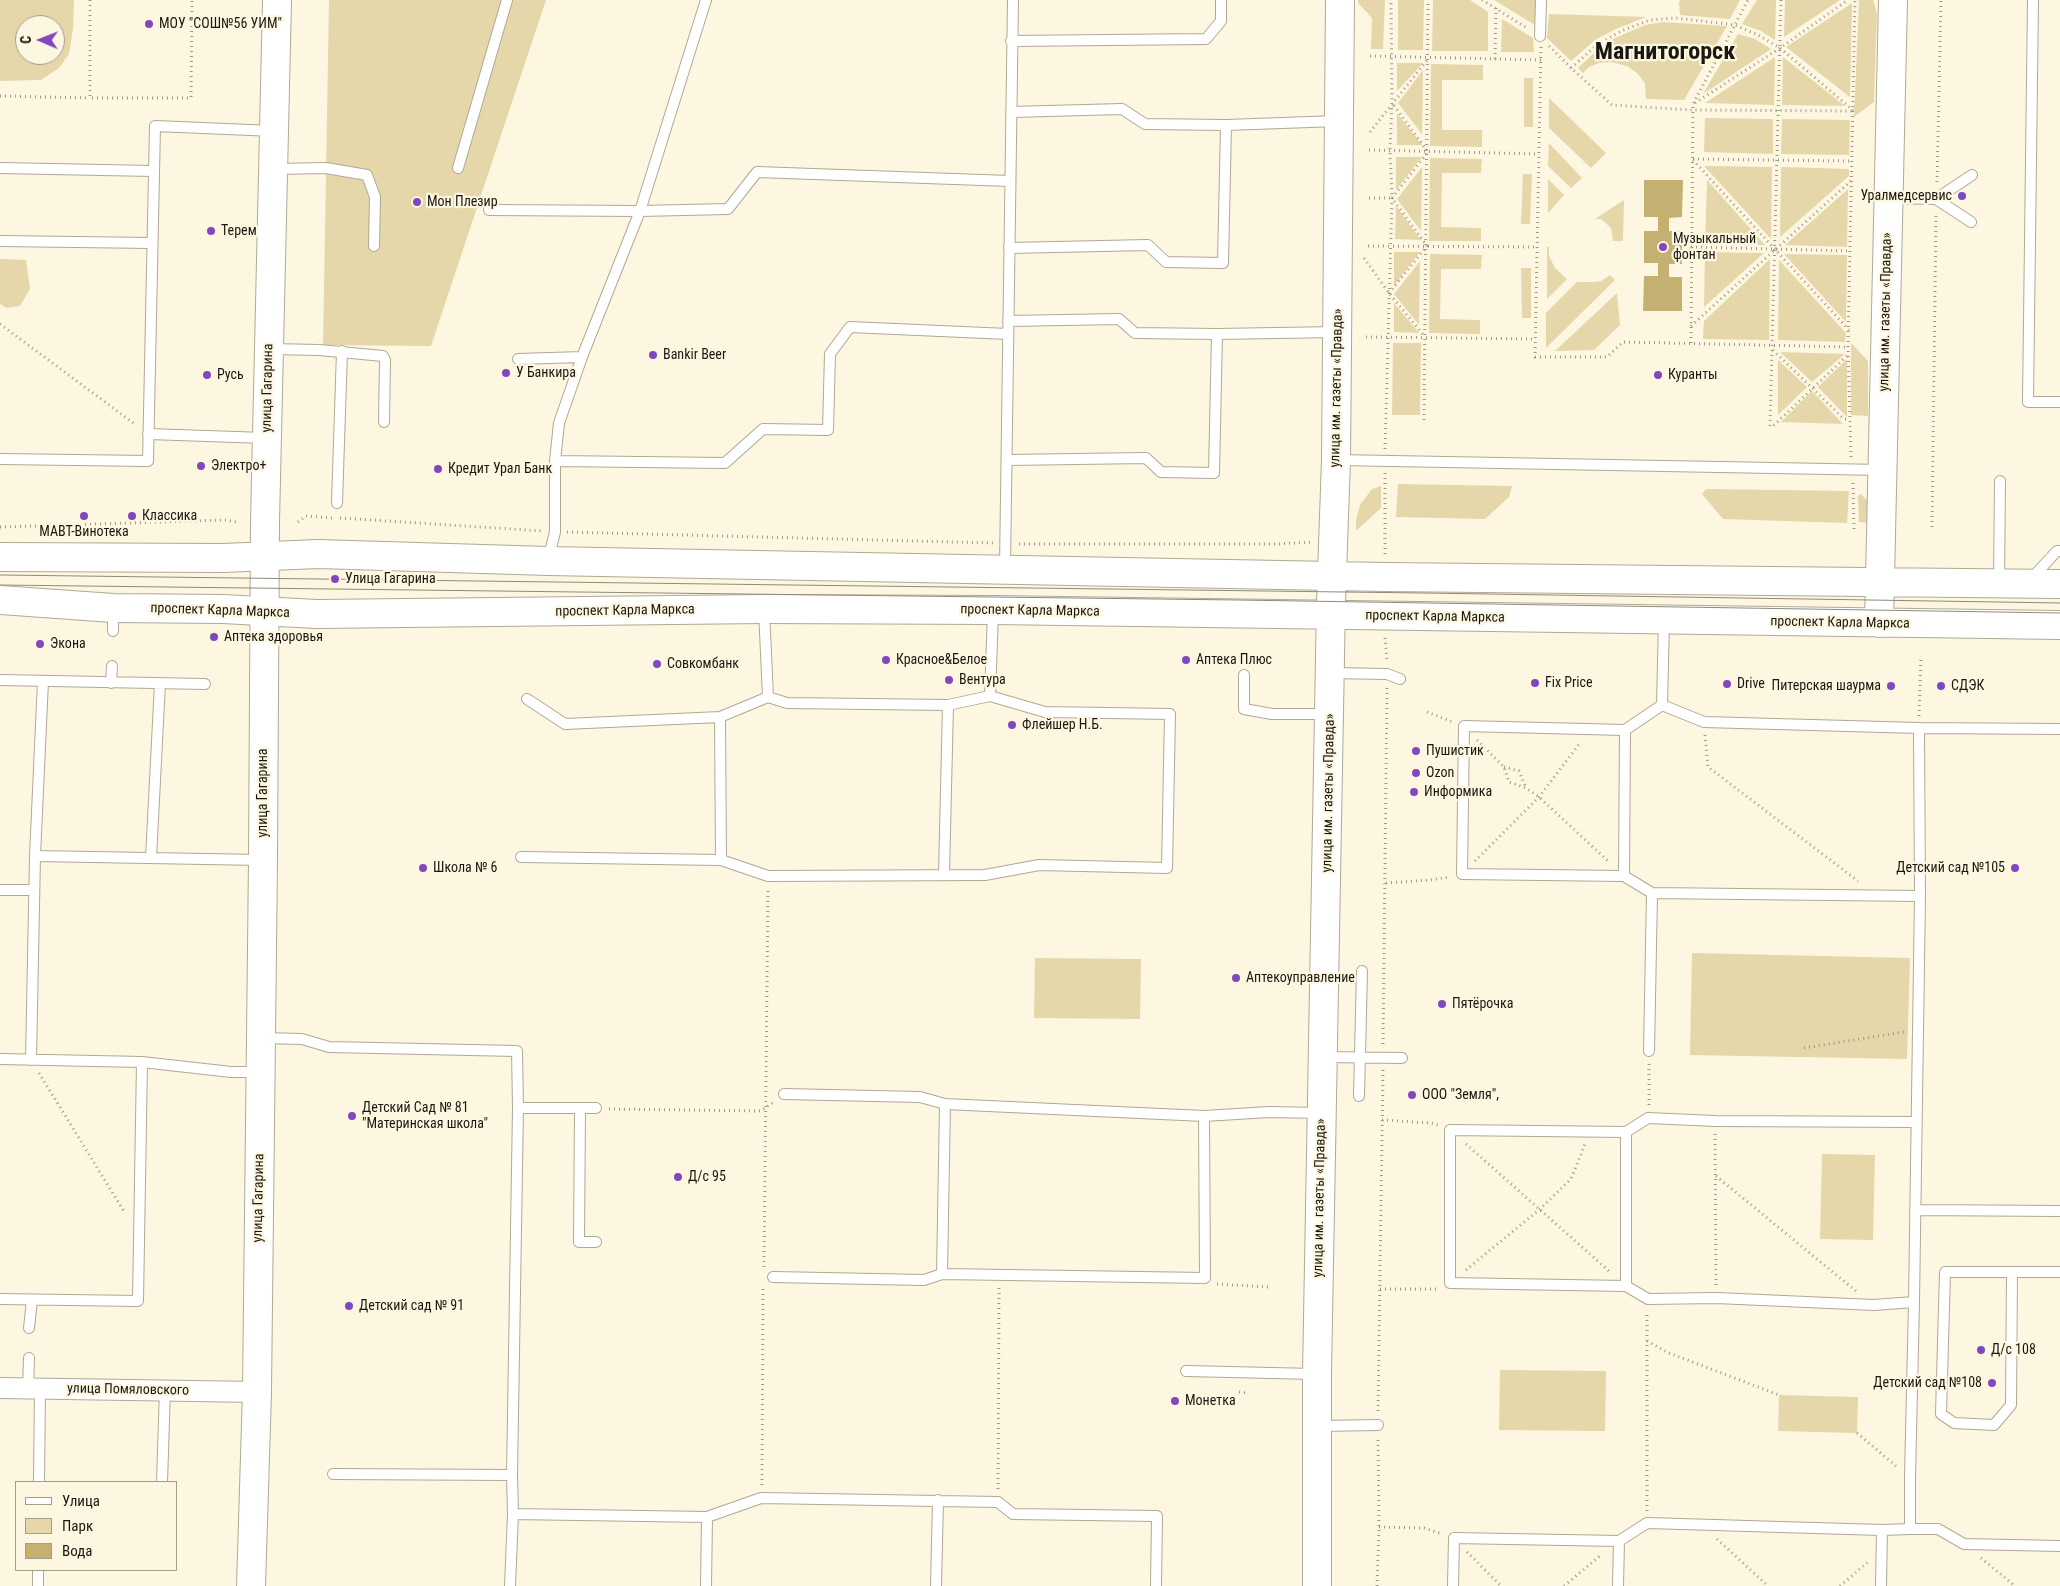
<!DOCTYPE html>
<html>
<head>
<meta charset="utf-8">
<style>
	body { margin:0 }
	#map { position:relative; width:2060px; height:1586px; overflow:hidden; background:#fdf7e1; font-family:"Roboto Condensed",sans-serif }
	canvas { display:block }
	.legend { position:absolute; left:15px; top:1481px; width:162px; height:90px; box-sizing:border-box; background:#fdf7e1; border:1px solid #a29d8d; margin:0; padding:6px 9px; list-style:none; font-size:15px; color:#1a1710 }
	.legend li { display:flex; align-items:center; gap:10px; height:25px }
	.legend b { width:25px; border:1px solid #a29d8d }
	.north { position:absolute; left:15px; top:15px; width:50px; height:50px; box-sizing:border-box; background:#fdf7e1; border:1px solid #a29d8d; border-radius:50%; rotate:271deg; font-size:14px; font-weight:700; line-height:20px; text-align:center; color:#1a1710 }
	.north::after { content:''; display:block; margin:auto; width:18px; height:22px; background:#8147be; clip-path:polygon(50% 0,100% 100%,50% 72%,0 100%) }
</style>
</head>
<body>
<div id="map">
<canvas width="2060" height="1586"></canvas>
<ul class="legend">
<li><b style="height:6px;background:#fff"></b>Улица</li>
<li><b style="height:14px;background:#e5d7aa"></b>Парк</li>
<li><b style="height:14px;background:#c4b171"></b>Вода</li>
</ul>
<div class="north">С</div>
</div>
<script>
const ctx = document.querySelector('canvas').getContext('2d');
ctx.lineJoin = 'round';
function paint(path, color) { ctx.fillStyle = color; ctx.fill(path, 'evenodd'); }
const shape = rows => new Path2D(rows.map(r => 'M' + r).join(''));
function trace(path, color, width, dash) { ctx.strokeStyle = color; ctx.lineWidth = width; ctx.lineCap = dash ? 'butt' : 'round'; ctx.setLineDash(dash || []); ctx.stroke(path); }
function write(font, color, halo, rows, align = 'center') {
  ctx.font = font + ' "Roboto Condensed",sans-serif'; ctx.lineWidth = 4.5; ctx.setLineDash([]); ctx.textBaseline = 'middle'; ctx.strokeStyle = halo; ctx.fillStyle = color; for (const [text, x, y, turn = 0] of rows) {
    ctx.save(); ctx.translate(x, y); ctx.rotate((+turn || 0) * Math.PI / 180); ctx.textAlign = isNaN(turn) ? turn : align; if (halo) ctx.strokeText(text, 0, 0); ctx.fillText(text, 0, 0); ctx.restore();
  }
}
paint(shape([
	[0,0,74,0,73,29,69,54,59,68,41,80,0,81],
	[25,25,55,25,55,55,25,55],
	[329,0,546,0,431,346,323,345],
	[1358,0,1385,0,1383,49,1371,49,1372,18,1358,3],
	[1398,0,1424,0,1423,50,1398,50],
	[1433,0,1470,0,1488,12,1488,51,1432,51],
	[1494,0,1535,0,1535,25],
	[1681,0,1740,0,1730,19,1680,15,1679,2],
	[1757,0,1776,0,1775,40,1761,31,1742,24],
	[1785,0,1840,0,1784,37],
	[1859,0,1873,0,1877,13,1874,102,1854,117],
	[1852,3,1850,97,1786,47],
	[1549,14,1646,17,1616,29,1595,40,1571,61,1547,38],
	[1502,19,1533,38,1534,52,1501,52],
	[1662,22,1727,26,1684,100,1646,99,1645,83,1637,73,1627,66,1611,62,1599,63,1589,67,1583,73,1578,68,1594,53,1615,38,1645,25],
	[1738,34,1755,39,1771,49,1703,94],
	[1775,57,1774,105,1705,103],
	[1783,57,1845,106,1782,105],
	[1397,63,1423,63,1397,91],
	[1431,64,1483,65,1483,80,1442,80,1442,130,1482,130,1482,147,1430,146],
	[1423,70,1422,134,1398,103],
	[1524,78,1533,78,1533,127,1524,127],
	[1549,98,1606,153,1591,168,1549,128],
	[1397,113,1422,145,1397,145],
	[1705,118,1773,119,1773,154,1704,152],
	[1782,119,1850,120,1849,155,1781,154],
	[1549,143,1582,178,1571,188,1548,166],
	[1396,157,1422,157,1396,190],
	[1430,158,1482,159,1481,173,1442,173,1441,227,1481,228,1481,241,1429,241],
	[1704,166,1772,167,1771,239],
	[1422,167,1421,231,1397,199],
	[1781,167,1849,169,1849,176,1780,237],
	[1523,174,1532,174,1530,224,1521,224],
	[1548,179,1564,195,1548,213],
	[1707,180,1765,245,1705,244],
	[1848,189,1847,247,1785,245],
	[1624,200,1623,241,1613,241,1611,228,1601,219,1595,219],
	[1396,206,1421,240,1395,239],
	[1547,247,1549,247,1549,256,1555,268,1567,279,1547,299],
	[1394,252,1420,252,1394,286],
	[1705,252,1764,253,1704,307],
	[1430,254,1482,255,1481,269,1441,269,1440,319,1480,320,1480,334,1429,333],
	[1784,254,1847,255,1846,322],
	[0,259,26,260,30,289,20,306,7,308,0,304],
	[1770,259,1769,340,1703,339,1704,321],
	[1779,260,1846,333,1845,342,1778,340],
	[1420,261,1419,325,1394,294],
	[1521,268,1531,268,1531,318,1522,318],
	[1610,275,1615,280,1546,348,1546,313,1577,282,1595,282,1601,281],
	[1617,293,1620,325,1594,350,1555,351],
	[1394,303,1419,333,1394,332],
	[1393,343,1421,343,1420,415,1392,415],
	[1851,343,1868,361,1868,416,1851,415],
	[1780,352,1845,354,1812,382],
	[1847,359,1847,417,1818,387],
	[1778,360,1807,387,1778,415],
	[1812,391,1843,424,1781,422],
	[1398,484,1512,486,1509,497,1485,519,1396,517],
	[1381,486,1381,508,1356,531,1356,520,1360,505,1372,489],
	[1706,489,1849,491,1847,523,1723,519,1702,494],
	[1861,494,1867,500,1872,508,1875,523,1859,522,1858,496],
	[1692,953,1910,958,1907,1059,1690,1055],
	[1035,958,1141,959,1140,1019,1034,1018],
	[1822,1154,1875,1155,1873,1240,1820,1239],
	[1500,1370,1606,1371,1605,1431,1499,1430],
	[1779,1395,1858,1397,1857,1433,1778,1431]
]), '#e5d7aa');
paint(shape([
	[1644,180,1683,180,1682,217,1669,218,1669,231,1682,231,1682,264,1669,264,1669,277,1682,277,1682,311,1643,311,1644,276,1658,276,1658,263,1644,263,1644,231,1658,231,1658,217,1644,217]
]), '#c4b171');
const lane = shape([
	[2033,0,2028,402,2060,402],
	[1540,36,1541,0],
	[1011,41,1206,39,1221,21,1221,0],
	[1011,112,1122,109,1145,124,1226,125],
	[0,168,153,171],
	[458,168,507,0],
	[274,169,326,168,367,175,375,197,374,246],
	[1889,198,1936,199,1971,222],
	[1936,199,1972,175],
	[489,210,640,211,728,209,757,172,1010,181],
	[0,241,152,243],
	[1009,248,1148,245,1166,262,1223,263,1226,125,1338,121],
	[1008,321,1119,319,1135,333,1217,334],
	[270,349,319,350,383,356,385,360,384,422],
	[518,359,582,357],
	[148,434,265,438],
	[0,459,148,461,155,126,274,131],
	[1007,460,1146,458,1161,472,1214,473,1217,334,1336,332],
	[1337,460,1882,470],
	[555,461,725,463,763,429,828,430,830,354,850,327,1008,334],
	[337,503,342,351],
	[548,560,555,532,555,461,559,423,582,357,640,211,706,0],
	[1005,568,1013,0],
	[2031,579,2057,551,2060,551],
	[1999,583,2000,481],
	[764,610,768,697,720,717,721,860,768,876,985,875,1039,865,1167,868,1170,714,1045,712,990,696,948,705,787,703,768,697],
	[113,631,113,610],
	[1331,673,1387,674,1400,679],
	[1244,675,1244,709,1272,714,1327,714],
	[0,680,205,684],
	[43,681,35,856,262,860],
	[111,683,112,666],
	[990,696,993,612],
	[527,699,565,724,720,717],
	[1662,705,1664,621],
	[2060,729,1919,728,1920,896,1914,1302,1910,1477,1910,1529,1938,1529,1964,1544,2060,1546],
	[1625,730,1662,705,1704,722,1919,728],
	[521,857,721,860],
	[151,858,160,683],
	[944,874,948,705],
	[1624,876,1625,730,1464,726,1462,874,1624,876,1652,893,1920,896],
	[0,890,34,890],
	[262,1038,302,1039,329,1047,517,1051,518,1108,512,1475,513,1514,510,1586],
	[1649,1051,1652,893],
	[1324,1057,1402,1058],
	[0,1059,142,1062,231,1072,258,1072],
	[31,1060,35,856],
	[784,1094,920,1097,945,1104],
	[1359,1096,1362,971],
	[518,1108,596,1108],
	[580,1109,579,1242,596,1242],
	[1204,1116,1205,1278,942,1274,945,1104,1204,1116,1269,1112,1321,1113],
	[1915,1210,2060,1211],
	[2012,1272,2011,1405,1994,1425,1954,1423,1941,1414,1945,1272,2060,1272],
	[773,1277,924,1280,942,1274],
	[1626,1286,1626,1132],
	[0,1299,138,1301,142,1062],
	[1914,1302,1874,1305,1716,1298,1648,1299,1626,1286,1450,1283,1450,1130,1626,1132,1648,1118,1715,1121,1916,1122],
	[29,1328,32,1300],
	[1186,1371,1315,1374],
	[28,1388,29,1358],
	[1319,1426,1378,1425],
	[333,1474,512,1475],
	[39,1482,40,1389],
	[162,1482,165,1390],
	[513,1514,707,1517,761,1498,998,1502,1013,1514,1157,1516,1156,1586],
	[38,1570,38,1586],
	[706,1586,707,1517],
	[936,1586,938,1500],
	[1453,1586,1454,1538,1619,1541],
	[1618,1586,1619,1541,1647,1523,1882,1530],
	[1881,1586,1882,1530,1910,1529]
]);
const street = shape([
	[0,1388,257,1392]
]);
const secondary = shape([
	[0,557,223,558,318,554,548,561,1385,577,2060,584],
	[0,600,113,608,223,609,317,614,764,609,993,610,2060,625],
	[1879,623,1893,0],
	[251,1586,257,1392,263,860,265,522,277,0],
	[1317,1586,1317,1374,1331,602,1336,460,1340,0]
]);
trace(lane, '#afa995', 12);
trace(street, '#afa995', 22);
trace(secondary, '#afa995', 30);
trace(shape([
	[90,0,90,98,191,98,192,0],
	[1482,0,1527,28],
	[1781,0,1770,426,1773,426,1849,354],
	[1549,46,1571,68,1612,105,1692,110,1854,111],
	[1541,47,1535,357,1607,357,1623,342,1848,347],
	[1370,56,1541,60],
	[1495,59,1496,8],
	[1571,68,1597,45,1621,31,1650,20,1676,18,1735,25,1758,35,1780,48,1854,111],
	[0,96,90,98],
	[1695,103,1780,48,1848,0],
	[1370,132,1428,59],
	[1369,150,1539,154],
	[1693,159,1852,161],
	[1693,160,1849,330],
	[1937,182,1941,0],
	[1369,198,1392,198],
	[1368,246,1536,247],
	[1691,247,1851,251],
	[1364,258,1389,293,1425,337],
	[1389,293,1427,246,1392,198,1428,152,1392,103],
	[0,324,136,425],
	[1691,326,1852,180],
	[1366,337,1535,339],
	[1691,343,1693,104,1748,0],
	[1773,350,1844,419,1849,419],
	[1424,420,1428,0],
	[1385,449,1392,198,1390,151,1392,102,1391,0],
	[1851,457,1848,347,1855,0],
	[1385,473,1385,557],
	[1853,483,1854,530],
	[340,518,543,531],
	[298,522,306,516,333,518],
	[0,527,226,520,236,522],
	[1932,527,1936,215],
	[567,532,993,543],
	[1019,544,1277,544,1313,542],
	[1385,638,1387,661],
	[1427,712,1453,722],
	[1919,716,1921,656],
	[1705,735,1708,767,1858,881],
	[1477,740,1504,767,1509,782,1526,788,1539,797,1609,862],
	[1504,767,1519,771,1526,788],
	[1475,861,1539,797,1580,743],
	[1386,883,1430,880,1450,877],
	[1383,1044,1387,688],
	[1804,1048,1904,1032],
	[39,1073,125,1213],
	[1649,1105,1649,1064],
	[609,1109,761,1111,775,1101],
	[1382,1120,1431,1123,1438,1125],
	[1715,1134,1716,1286],
	[1466,1144,1609,1271],
	[1716,1176,1856,1291],
	[764,1267,768,888],
	[1466,1270,1540,1209,1571,1179,1585,1144],
	[1217,1284,1268,1287],
	[1380,1289,1439,1289],
	[1647,1341,1669,1353,1779,1395],
	[1239,1392,1248,1393],
	[1378,1411,1383,1070],
	[1857,1433,1896,1466],
	[762,1485,763,1286],
	[998,1489,999,1287],
	[1647,1511,1647,1312],
	[1379,1527,1424,1528,1442,1534],
	[1717,1539,1768,1586],
	[1467,1552,1501,1586],
	[1981,1558,2015,1586],
	[1377,1586,1379,1527,1378,1438],
	[1564,1586,1601,1555],
	[1840,1586,1868,1562]
]), '#9d9888', 3, [1, 4]);
trace(lane, '#fff', 10);
trace(street, '#fff', 20);
trace(secondary, '#fff', 28);
trace(shape([
	[0,575,1424,593,2060,603],
	[0,585,1238,600,2060,613]
]), '#8f8a7c', 1);
for (const [x, y, r, color] of [
	[149,24,5,"#8147be"],
	[1962,196,5,"#8147be"],
	[417,202,5,"#8147be"],
	[211,231,5,"#8147be"],
	[1663,247,5,"#8147be"],
	[653,355,5,"#8147be"],
	[506,373,5,"#8147be"],
	[207,375,5,"#8147be"],
	[1658,375,5,"#8147be"],
	[201,466,5,"#8147be"],
	[438,469,5,"#8147be"],
	[84,516,5,"#8147be"],
	[132,516,5,"#8147be"],
	[335,579,5,"#8147be"],
	[214,637,5,"#8147be"],
	[40,644,5,"#8147be"],
	[886,660,5,"#8147be"],
	[1186,660,5,"#8147be"],
	[657,664,5,"#8147be"],
	[949,680,5,"#8147be"],
	[1535,683,5,"#8147be"],
	[1727,684,5,"#8147be"],
	[1891,686,5,"#8147be"],
	[1941,686,5,"#8147be"],
	[1012,725,5,"#8147be"],
	[1416,751,5,"#8147be"],
	[1416,773,5,"#8147be"],
	[1414,792,5,"#8147be"],
	[423,868,5,"#8147be"],
	[2015,868,5,"#8147be"],
	[1236,978,5,"#8147be"],
	[1442,1004,5,"#8147be"],
	[1412,1095,5,"#8147be"],
	[352,1116,5,"#8147be"],
	[678,1177,5,"#8147be"],
	[349,1306,5,"#8147be"],
	[1981,1350,5,"#8147be"],
	[1992,1383,5,"#8147be"],
	[1175,1401,5,"#8147be"]
]) { const dot = new Path2D(); dot.arc(x, y, r, 0, 2 * Math.PI); ctx.fillStyle = color; ctx.fill(dot); trace(dot, '#fdf7e1', 2); }
write('14px', '#1a1710', '#fdf7e1', [
	["МОУ \"СОШ№56 УИМ\"",159,24],
	["Уралмедсервис",1952,196,"right"],
	["Мон Плезир",427,202],
	["Терем",221,231],
	["Музыкальный",1673,239],
	["фонтан",1673,255],
	["Bankir Beer",663,355],
	["У Банкира",516,373],
	["Русь",217,375],
	["Куранты",1668,375],
	["Электро+",211,466],
	["Кредит Урал Банк",448,469],
	["Классика",142,516],
	["МАВТ-Винотека",84,532,"center"],
	["Улица Гагарина",345,579],
	["Аптека здоровья",224,637],
	["Экона",50,644],
	["Красное&Белое",896,660],
	["Аптека Плюс",1196,660],
	["Совкомбанк",667,664],
	["Вентура",959,680],
	["Fix Price",1545,683],
	["Drive",1737,684],
	["Питерская шаурма",1881,686,"right"],
	["СДЭК",1951,686],
	["Флейшер Н.Б.",1022,725],
	["Пушистик",1426,751],
	["Ozon",1426,773],
	["Информика",1424,792],
	["Школа № 6",433,868],
	["Детский сад №105",2005,868,"right"],
	["Аптекоуправление",1246,978],
	["Пятёрочка",1452,1004],
	["ООО \"Земля\",",1422,1095],
	["Детский Сад № 81",362,1108],
	["\"Материнская школа\"",362,1124],
	["Д/с 95",688,1177],
	["Детский сад № 91",359,1306],
	["Д/с 108",1991,1350],
	["Детский сад №108",1982,1383,"right"],
	["Монетка",1185,1401]
], 'left');
write('14px', '#1a1710', '#fdf7e1', [
	["улица им. газеты «Правда»",1886,312,-89],
	["улица Гагарина",268,388,-89],
	["улица им. газеты «Правда»",1337,388,-89],
	["проспект Карла Маркса",220,611,2],
	["проспект Карла Маркса",625,611,-1],
	["проспект Карла Маркса",1030,611,1],
	["проспект Карла Маркса",1435,617,1],
	["проспект Карла Маркса",1840,623,1],
	["улица Гагарина",263,793,-90],
	["улица им. газеты «Правда»",1329,793,-89],
	["улица Гагарина",259,1198,-89],
	["улица им. газеты «Правда»",1320,1198,-89],
	["улица Помяловского",128,1390,1]
]);
write('bold 24px', '#1a1710', '#fdf7e1', [
	["Магнитогорск",1665,53]
]);
</script>
</body>
</html>
